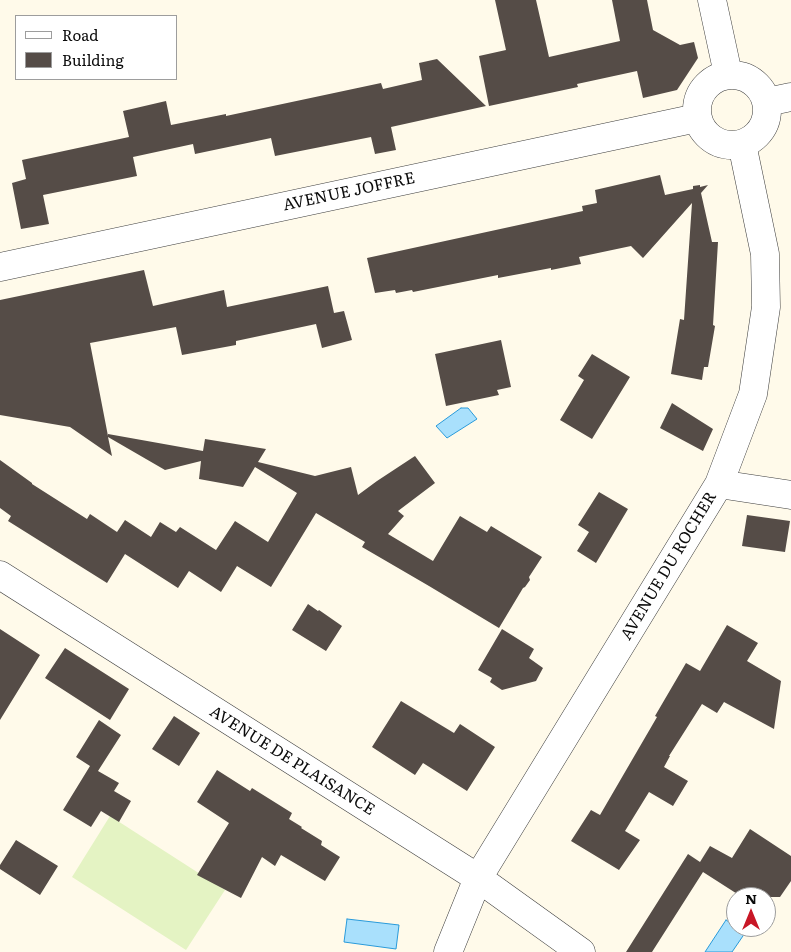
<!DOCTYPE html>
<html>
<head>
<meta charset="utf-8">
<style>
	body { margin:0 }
	#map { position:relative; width:791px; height:952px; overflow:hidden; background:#fffaea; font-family:Literata,serif }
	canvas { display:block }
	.legend { position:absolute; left:15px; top:15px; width:162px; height:65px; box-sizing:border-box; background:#fff; border:1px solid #9d9d9d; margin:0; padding:6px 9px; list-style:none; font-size:15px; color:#0b0b0b }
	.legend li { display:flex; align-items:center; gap:10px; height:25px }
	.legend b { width:25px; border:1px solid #9d9d9d }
	.north { position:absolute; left:726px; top:887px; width:50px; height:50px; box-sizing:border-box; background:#fff; border:1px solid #9d9d9d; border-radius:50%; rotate:0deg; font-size:14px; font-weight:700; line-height:20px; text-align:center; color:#0b0b0b }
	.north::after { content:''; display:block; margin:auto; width:18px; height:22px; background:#c81726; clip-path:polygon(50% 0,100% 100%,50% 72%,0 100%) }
</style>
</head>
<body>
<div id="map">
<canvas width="791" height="952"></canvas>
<ul class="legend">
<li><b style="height:6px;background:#fff"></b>Road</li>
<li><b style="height:14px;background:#554c47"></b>Building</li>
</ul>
<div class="north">N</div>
</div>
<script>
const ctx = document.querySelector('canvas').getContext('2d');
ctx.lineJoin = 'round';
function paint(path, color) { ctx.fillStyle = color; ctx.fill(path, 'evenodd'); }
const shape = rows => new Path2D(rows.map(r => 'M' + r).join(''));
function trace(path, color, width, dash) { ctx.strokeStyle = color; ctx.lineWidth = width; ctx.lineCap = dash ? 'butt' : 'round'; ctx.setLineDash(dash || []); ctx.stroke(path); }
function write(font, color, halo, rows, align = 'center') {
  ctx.font = font + ' Literata,serif'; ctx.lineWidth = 5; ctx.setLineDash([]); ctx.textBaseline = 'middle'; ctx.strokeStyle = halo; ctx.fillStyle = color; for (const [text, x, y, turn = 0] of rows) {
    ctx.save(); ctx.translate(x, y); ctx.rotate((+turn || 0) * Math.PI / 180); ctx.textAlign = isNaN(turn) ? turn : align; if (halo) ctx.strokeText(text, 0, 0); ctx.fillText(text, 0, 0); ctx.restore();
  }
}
paint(shape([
	[110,816,225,890,186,950,72,877]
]), '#e4f3c3');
const water = shape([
	[461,408,468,408,477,419,447,438,436,426,461,408],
	[347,919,399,925,396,949,344,942,347,919],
	[726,920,729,922,736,922,736,927,741,927,742,930,745,933,732,952,705,952,726,920]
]);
paint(water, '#a9e0fc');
trace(water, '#299ada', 1);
paint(shape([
	[495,0,536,0,549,57,620,41,612,0,647,0,653,30,680,45,694,42,698,58,677,90,643,98,637,71,577,84,578,87,489,106,479,56,506,50],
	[437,59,486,106,391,127,396,150,375,154,371,137,275,156,271,138,195,154,193,144,133,157,137,176,43,195,49,224,21,229,12,183,26,179,22,160,129,137,123,111,166,101,171,125,226,114,226,116,381,83,383,89,422,80,419,63],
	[660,175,665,195,693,189,693,186,700,185,700,187,708,185,701,193,712,242,718,242,713,325,715,326,708,367,704,367,702,380,671,374,680,319,684,320,692,203,643,258,631,246,579,257,581,264,551,270,551,268,498,278,498,275,413,292,412,290,396,293,395,290,375,293,367,258,583,211,582,206,597,203,595,190],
	[144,270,153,306,224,290,227,307,328,286,334,313,344,311,352,340,322,348,316,324,236,341,236,345,182,355,176,327,90,343,108,436,108,434,203,451,205,439,266,449,258,462,315,476,351,467,358,495,377,481,415,456,435,483,398,511,404,516,388,534,433,561,460,516,487,532,491,526,542,557,529,577,530,580,525,587,523,588,499,628,429,586,362,547,365,542,316,513,271,587,237,566,221,592,189,571,178,588,125,554,107,583,8,521,11,516,0,508,0,460,32,483,32,484,87,519,90,514,117,532,125,520,151,537,160,522,176,532,180,527,216,550,235,521,268,542,297,493,255,467,243,487,199,479,201,461,165,470,108,437,112,456,70,427,0,415,0,300],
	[501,340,511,387,497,390,499,395,446,406,435,354],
	[592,354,630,377,592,439,560,420,584,380,578,376],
	[672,403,713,429,703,451,660,428],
	[599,492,628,509,596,563,577,551,589,532,578,525],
	[747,515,790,521,785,552,742,546],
	[308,604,318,611,319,610,342,626,326,651,292,630],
	[727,625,758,643,747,661,781,681,774,729,724,702,717,713,702,704,669,756,670,756,664,767,688,781,673,806,649,792,625,831,640,840,619,870,571,841,591,810,600,815,657,717,655,716,686,663,700,671],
	[0,629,40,655,0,720],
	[502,629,534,649,529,658,543,668,536,681,502,690,490,682,492,678,478,670],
	[65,648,129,689,110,720,45,678],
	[401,701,454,733,460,724,495,747,467,791,423,763,415,775,372,747],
	[174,716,200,733,179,766,152,749],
	[99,720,121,735,98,771,119,783,114,791,131,801,119,822,101,811,91,827,63,810,90,766,76,757],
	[217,770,250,791,252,788,292,813,289,819,302,827,301,828,322,841,321,845,340,857,325,881,281,855,275,866,262,857,241,898,197,875,229,823,197,802],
	[750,829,791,856,791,881,780,897,742,897,703,872,652,952,626,952,688,854,700,862,710,846,732,858],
	[16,840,58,866,40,895,0,869,0,865]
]), '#554c47');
const minor = shape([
	[712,0,728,74],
	'697 110a35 35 0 1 1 70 0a35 35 0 1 1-70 0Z',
	[767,102,791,97],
	[0,267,697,118],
	[719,484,791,495],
	[0,575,478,878,581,952],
	[448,952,478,878,719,484,753,394,766,307,765,254,742,144]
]);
trace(minor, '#3e3e3e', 29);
trace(minor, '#fff', 28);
write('16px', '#0b0b0b', '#fff', [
	["AVENUE JOFFRE",349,192,-12],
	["AVENUE DU ROCHER",669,566,-59],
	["AVENUE DE PLAISANCE",292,761,32]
]);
</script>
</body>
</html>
